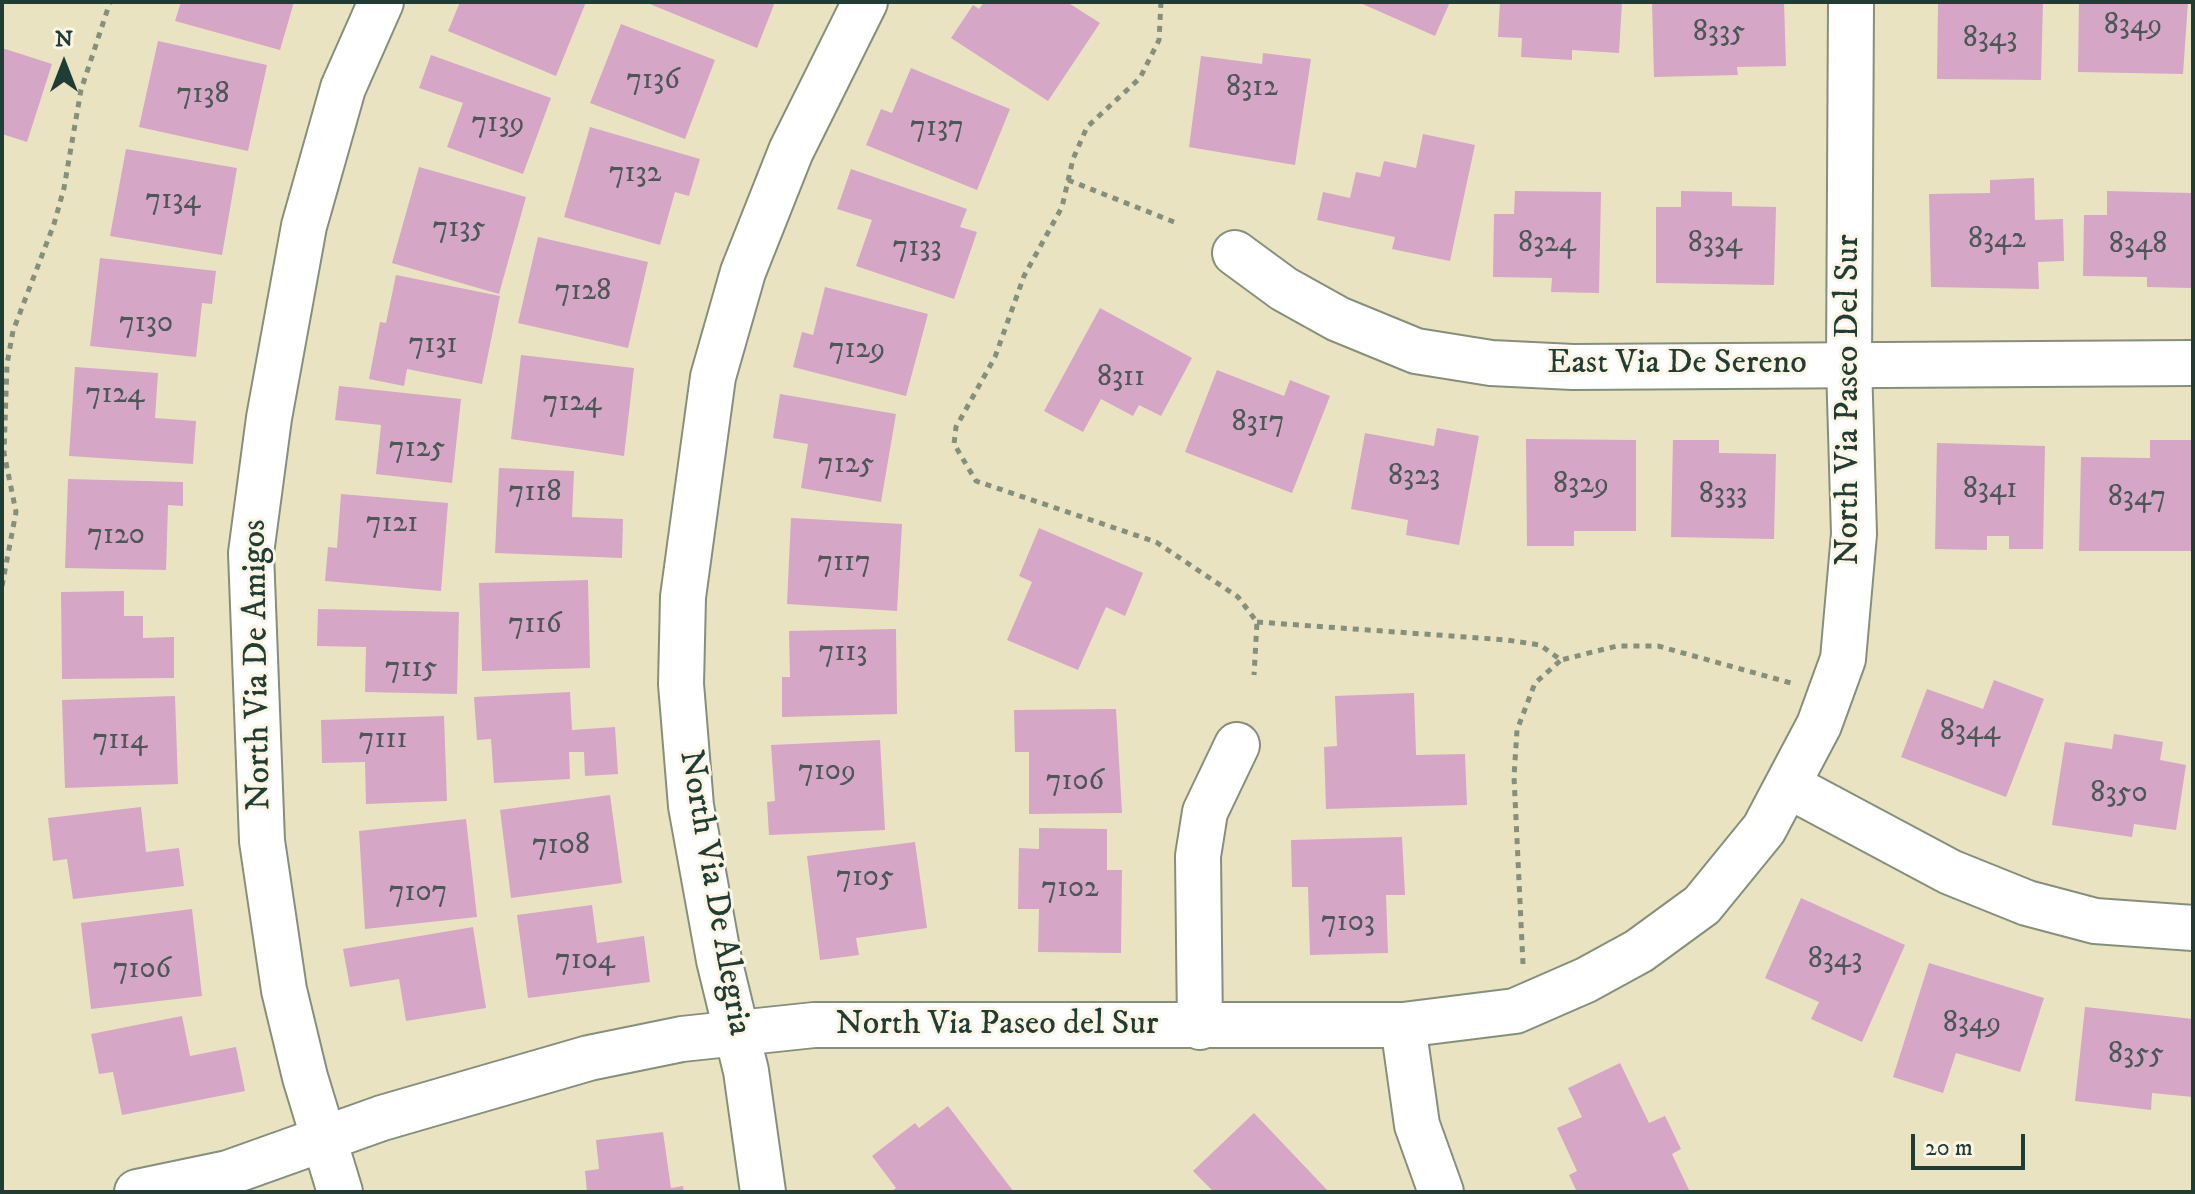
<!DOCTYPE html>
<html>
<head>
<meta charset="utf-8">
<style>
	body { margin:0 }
	#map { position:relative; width:2195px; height:1194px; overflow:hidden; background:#eae3c2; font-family:"IM FELL DW Pica",serif }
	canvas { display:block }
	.frame { position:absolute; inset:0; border:4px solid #1f3d34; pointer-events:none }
	.north { position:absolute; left:24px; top:24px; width:80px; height:80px; -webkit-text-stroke:6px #fcf5e5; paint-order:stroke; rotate:0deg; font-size:22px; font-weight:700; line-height:32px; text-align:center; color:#1f3d34 }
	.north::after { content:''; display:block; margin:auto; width:28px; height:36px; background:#1f3d34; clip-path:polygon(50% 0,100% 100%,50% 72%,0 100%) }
	.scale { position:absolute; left:1911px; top:1134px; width:114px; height:36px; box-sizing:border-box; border:4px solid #1f3d34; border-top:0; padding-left:10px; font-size:24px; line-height:28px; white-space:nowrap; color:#1f3d34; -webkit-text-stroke:6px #fcf5e5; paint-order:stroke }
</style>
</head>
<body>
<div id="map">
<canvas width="2195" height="1194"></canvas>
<div class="frame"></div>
<div class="north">N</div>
<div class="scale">20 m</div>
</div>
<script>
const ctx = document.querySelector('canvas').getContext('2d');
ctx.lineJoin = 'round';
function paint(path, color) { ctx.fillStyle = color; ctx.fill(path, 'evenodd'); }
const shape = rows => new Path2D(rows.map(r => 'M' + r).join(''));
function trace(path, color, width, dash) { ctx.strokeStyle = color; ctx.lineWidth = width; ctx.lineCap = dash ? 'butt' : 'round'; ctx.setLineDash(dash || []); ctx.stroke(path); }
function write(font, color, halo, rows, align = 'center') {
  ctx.font = font + ' "IM FELL DW Pica",serif'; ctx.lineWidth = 6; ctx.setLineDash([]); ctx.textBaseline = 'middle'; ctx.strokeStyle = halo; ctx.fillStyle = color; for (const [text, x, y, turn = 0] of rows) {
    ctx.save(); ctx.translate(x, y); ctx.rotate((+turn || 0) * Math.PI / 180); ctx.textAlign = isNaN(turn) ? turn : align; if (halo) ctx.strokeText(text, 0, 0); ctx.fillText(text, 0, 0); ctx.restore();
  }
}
paint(shape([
	[181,2,294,2,280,50,175,21],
	[460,2,586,2,556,76,448,31],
	[645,2,775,2,757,48],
	[984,2,1067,2,1100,23,1048,101,951,38,973,5,979,9],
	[1358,2,1450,2,1435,36],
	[1500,2,1622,2,1619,53,1572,50,1572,60,1521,57,1522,38,1498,37],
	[1652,2,1784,2,1786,66,1737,67,1738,75,1654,77],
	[1938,2,2043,2,2041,80,1937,79],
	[2079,2,2188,2,2183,74,2078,72],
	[621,24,715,60,685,139,590,103],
	[158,41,267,65,248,151,139,127],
	[2,48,52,64,27,142,2,134],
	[1263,53,1311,59,1295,165,1189,147,1201,56,1262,64],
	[431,55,551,98,523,174,447,147,463,103,419,88],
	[911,68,1010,109,977,190,866,145,881,109,892,113],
	[590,127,700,159,689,196,675,192,660,245,564,217],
	[1423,134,1475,145,1450,261,1392,249,1395,237,1317,220,1323,192,1350,198,1356,172,1380,177,1384,161,1416,168],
	[126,149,237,168,222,255,110,236],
	[419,167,526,197,499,294,392,263],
	[851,169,967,209,960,227,977,232,954,299,856,266,872,220,837,209],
	[2034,178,2035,220,2063,219,2064,261,2038,262,2039,289,1931,287,1929,194,1990,193,1990,180],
	[1515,191,1601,192,1599,293,1551,292,1552,278,1493,277,1494,214,1514,214],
	[1681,191,1732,192,1732,206,1776,207,1774,285,1656,283,1656,207,1681,207],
	[2107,191,2192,193,2191,288,2147,287,2147,277,2083,276,2084,215,2107,215],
	[538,237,648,262,628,348,518,323],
	[100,258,216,271,212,304,202,303,196,357,90,346],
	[396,275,500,296,482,384,407,369,404,386,369,379,380,322,386,323],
	[825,287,928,314,906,396,793,367,802,332,813,335],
	[1100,308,1192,358,1161,416,1139,405,1133,416,1101,399,1083,432,1044,411],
	[521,355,634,368,624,456,511,439],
	[75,367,158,373,155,418,196,421,193,464,69,456],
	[1217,370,1284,396,1290,380,1330,396,1292,493,1185,452],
	[339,386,461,399,452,483,376,474,381,425,335,420],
	[780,394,896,414,881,502,801,488,808,444,773,438],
	[1437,428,1479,436,1459,545,1406,535,1408,520,1351,509,1365,433,1434,446],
	[1526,439,1636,440,1636,531,1574,531,1574,546,1527,546],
	[1673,440,1719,440,1719,453,1776,454,1774,539,1671,537],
	[2150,440,2193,440,2193,551,2079,551,2081,457,2150,458],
	[1937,443,2045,446,2043,549,2009,549,2009,536,1987,536,1987,550,1935,549],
	[499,468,574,471,572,517,623,519,622,558,495,553],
	[68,479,183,482,183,506,168,505,166,570,65,568],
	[341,494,448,503,441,591,325,581,328,547,337,548],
	[791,518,902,524,897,611,787,604],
	[1039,528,1143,573,1125,616,1106,607,1078,670,1007,640,1032,582,1019,576],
	[588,580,590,668,482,671,479,583],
	[124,591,124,616,143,616,143,638,174,637,174,678,62,679,61,592],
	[318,609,459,612,457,694,365,692,366,647,317,646],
	[896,629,897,714,782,717,782,677,790,677,789,631],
	[1994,680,2044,699,2006,797,1901,757,1927,689,1983,709],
	[570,692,572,730,615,727,618,774,585,776,584,752,569,752,570,779,494,783,491,739,477,740,474,697],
	[1414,693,1416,755,1465,754,1467,805,1326,809,1324,747,1337,746,1335,696],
	[175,696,178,784,65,788,62,700],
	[1116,709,1122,813,1029,814,1029,752,1015,752,1014,710],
	[444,716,447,801,366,804,365,762,322,763,321,720],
	[2114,734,2163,742,2160,760,2186,765,2176,830,2134,824,2132,837,2052,825,2065,742,2112,749],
	[880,740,885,830,769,835,767,802,775,801,771,745],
	[610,795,622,883,511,898,500,810],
	[141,807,146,852,179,848,184,886,73,899,67,859,53,861,48,818],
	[466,819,477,917,365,929,359,831],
	[1039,828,1107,829,1107,870,1122,870,1121,953,1038,952,1039,909,1018,909,1019,848,1039,849],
	[1402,837,1405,895,1386,895,1388,953,1310,955,1308,887,1292,887,1291,840],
	[915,842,927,928,856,938,859,955,820,960,807,856],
	[1801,898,1905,945,1862,1042,1811,1019,1819,1002,1765,978],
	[592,905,597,943,644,936,650,982,528,998,517,915],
	[192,909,202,996,91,1009,81,923],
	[473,927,486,1008,406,1021,399,979,350,987,343,949],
	[1929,963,2044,998,2020,1072,1956,1053,1943,1093,1893,1077],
	[2085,1007,2193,1019,2193,1097,2152,1093,2151,1110,2075,1101],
	[182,1016,190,1056,236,1047,245,1091,122,1115,113,1072,99,1074,91,1034],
	[1620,1063,1649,1123,1665,1116,1681,1149,1672,1154,1689,1190,1577,1192,1569,1175,1577,1171,1557,1128,1582,1117,1568,1088],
	[948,1106,1014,1192,891,1192,896,1188,872,1156,915,1123,919,1128],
	[1254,1113,1329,1192,1214,1192,1193,1171],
	[663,1132,671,1188,683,1186,684,1192,587,1192,585,1171,599,1169,596,1140]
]), '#d5a6c6');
const street = shape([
	[1235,253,1284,289,1338,319,1416,351,1491,363,1573,367,2193,363],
	[1403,1025,1417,1125,1441,1192],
	[1200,1027,1198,856,1205,812,1237,745],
	[340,1192,305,1077,284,990,262,841,251,553,269,418,304,226,343,88,381,2],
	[763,1192,746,1071,719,960,691,806,681,684,683,597,713,377,743,272,791,151,865,2]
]);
const secondary = shape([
	[1789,786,1950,872,2027,903,2095,921,2193,928],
	[137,1192,228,1173,382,1118,589,1058,682,1039,814,1025,1403,1025,1515,1011,1586,980,1639,951,1702,905,1764,829,1819,725,1843,659,1854,534,1849,365,1851,2]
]);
trace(street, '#84907b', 48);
trace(secondary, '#84907b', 48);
trace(shape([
	[1161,2,1159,40,1140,78,1087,127,1073,159,1062,207,1024,276,995,357,956,427,954,444,976,481,1156,542,1238,597,1257,622,1254,675],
	[1068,180,1174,222],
	[2,586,16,512,4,453,7,364,13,331,54,224,64,188,81,90,110,2],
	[1257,622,1507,640,1540,645,1561,660,1617,646,1658,646,1791,683],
	[1523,964,1514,777,1517,730,1535,683,1561,660]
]), '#84907b', 5, [6, 6]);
trace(street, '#fff', 44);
trace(secondary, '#fff', 44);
write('30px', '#4c5758', null, [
	["8349",2133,27],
	["8335",1719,34],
	["8343",1990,40],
	["7136",653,82],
	["8312",1252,89],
	["7138",203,96],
	["7139",498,125],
	["7137",937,129],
	["7132",635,175],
	["7134",173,202],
	["7135",459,230],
	["8342",1997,241],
	["8324",1547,245],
	["8334",1715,245],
	["8348",2138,246],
	["7133",917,249],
	["7128",583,293],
	["7130",146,325],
	["7131",433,346],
	["7129",857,351],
	["8311",1121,379],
	["7124",115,396],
	["7124",572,404],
	["8317",1258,424],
	["7125",417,450],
	["7125",846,466],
	["8323",1414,478],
	["8329",1581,486],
	["8341",1990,491],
	["7118",535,494],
	["8333",1723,496],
	["8347",2137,499],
	["7121",392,525],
	["7120",116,537],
	["7117",844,564],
	["7116",535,626],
	["7113",843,654],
	["7115",411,670],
	["8344",1970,733],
	["7111",383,741],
	["7114",120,742],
	["7109",827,773],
	["7106",1075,783],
	["8350",2119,795],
	["7108",561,847],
	["7105",865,879],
	["7102",1070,890],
	["7107",418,894],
	["7103",1348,924],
	["8343",1835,961],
	["7104",585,962],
	["7106",142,971],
	["8349",1972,1025],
	["8355",2136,1056]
]);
write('34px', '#1f3d34', '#fcf5e5', [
	["East Via De Sereno",1677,365],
	["North Via Paseo Del Sur",1850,400,-90],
	["North Via De Amigos",259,665,-91],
	["North Via De Alegria",713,893,80],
	["North Via Paseo del Sur",997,1026]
]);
</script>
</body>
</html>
